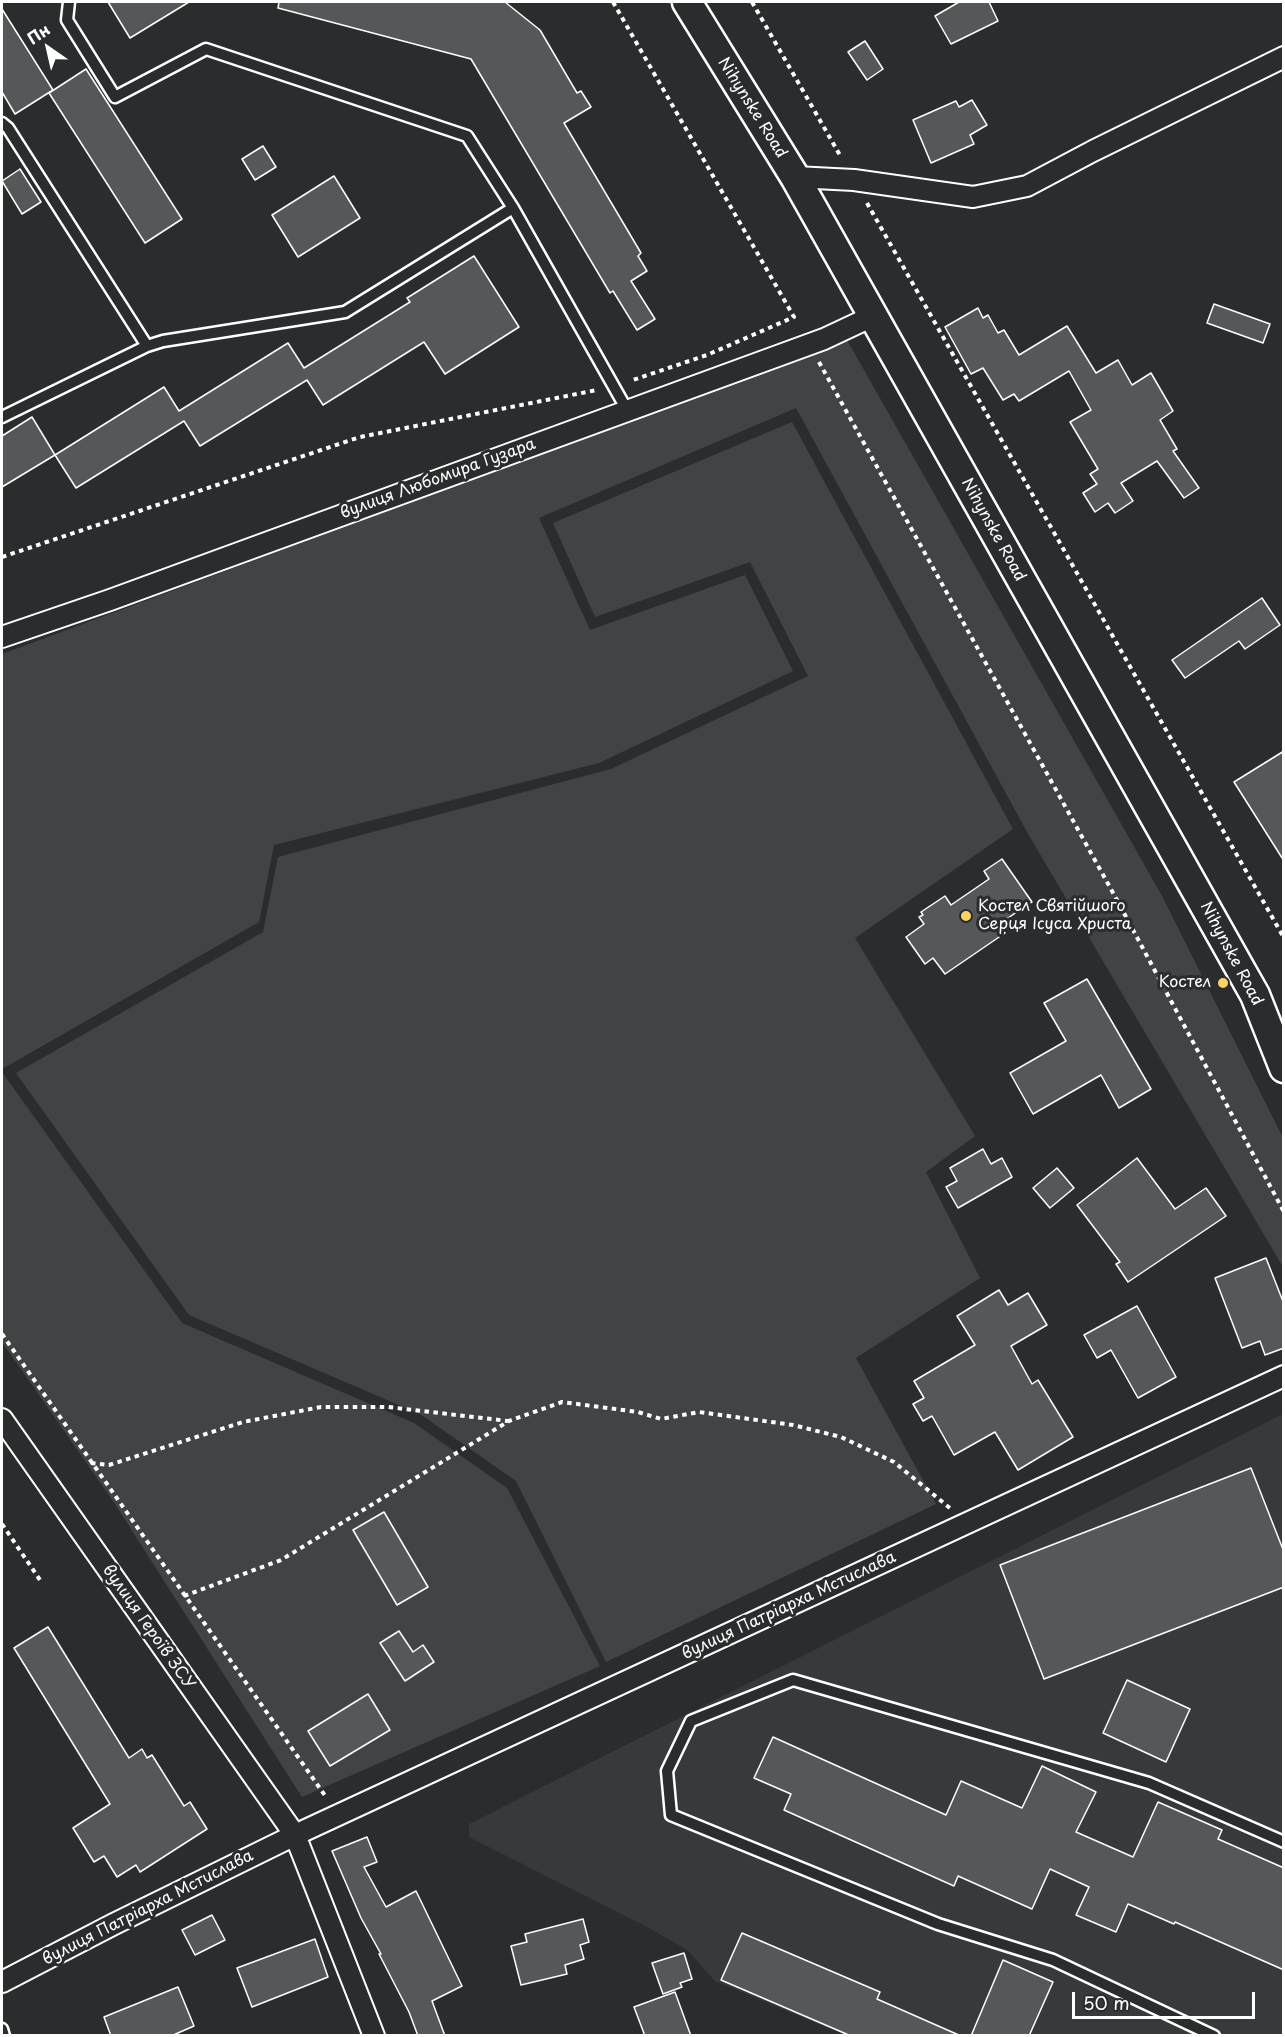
<!DOCTYPE html>
<html>
<head>
<meta charset="utf-8">
<style>
	body { margin:0 }
	#map { position:relative; width:1285px; height:2037px; overflow:hidden; background:#2a2d2e; font-family:"Playpen Sans",sans-serif }
	canvas { display:block }
	.frame { position:absolute; inset:0; border:3px solid #fff; pointer-events:none }
	.north { position:absolute; left:18px; top:18px; width:60px; height:60px; -webkit-text-stroke:4px #2a2d2e; paint-order:stroke; rotate:326deg; font-size:16px; font-weight:700; line-height:24px; text-align:center; color:#fff }
	.north::after { content:''; display:block; margin:auto; width:21px; height:27px; background:#fff; clip-path:polygon(50% 0,100% 100%,50% 72%,0 100%) }
	.scale { position:absolute; left:1072px; top:1992px; width:183px; height:27px; box-sizing:border-box; border:3px solid #fff; border-top:0; padding-left:8px; font-size:18px; line-height:21px; white-space:nowrap; color:#fff; -webkit-text-stroke:4px #2a2d2e; paint-order:stroke }
</style>
</head>
<body>
<div id="map">
<canvas width="1285" height="2037"></canvas>
<div class="frame"></div>
<div class="north">Пн</div>
<div class="scale">50 m</div>
</div>
<script>
const ctx = document.querySelector('canvas').getContext('2d');
ctx.lineJoin = 'round';
function paint(path, color) { ctx.fillStyle = color; ctx.fill(path, 'evenodd'); }
const shape = rows => new Path2D(rows.map(r => 'M' + r).join(''));
function trace(path, color, width, dash) { ctx.strokeStyle = color; ctx.lineWidth = width; ctx.lineCap = dash ? 'butt' : 'round'; ctx.setLineDash(dash || []); ctx.stroke(path); }
function write(font, color, halo, rows, align = 'center') {
  ctx.font = font + ' "Playpen Sans",sans-serif'; ctx.lineWidth = 6; ctx.setLineDash([]); ctx.textBaseline = 'middle'; ctx.strokeStyle = halo; ctx.fillStyle = color; for (const [text, x, y, turn = 0] of rows) {
    ctx.save(); ctx.translate(x, y); ctx.rotate((+turn || 0) * Math.PI / 180); ctx.textAlign = isNaN(turn) ? turn : align; if (halo) ctx.strokeText(text, 0, 0); ctx.fillText(text, 0, 0); ctx.restore();
  }
}
paint(shape([
	[1283,1414,1283,2035,845,2035,715,1981,687,1950,649,1928,469,1837,469,1824]
]), '#373a3b');
paint(shape([
	[847,340,1162,896,1283,1138,1283,1267,1027,832,796,408,539,518,590,630,745,575,793,671,599,763,274,845,259,922,2,1069,2,654],
	[792,422,1013,829,855,938,975,1136,926,1172,980,1278,856,1358,936,1504,606,1662,516,1481,420,1414,189,1315,16,1073,263,932,278,857,611,769,808,676,750,562,595,617,553,523],
	[2,1072,182,1323,414,1423,507,1488,600,1666,302,1797,115,1504,2,1342]
]), '#414445');
const building = shape([
	[108,2,189,2,130,38,108,2],
	[279,2,505,2,540,30,577,93,581,91,591,107,564,123,641,253,638,256,647,271,631,281,655,319,637,330,613,291,610,293,471,59,278,8,279,2],
	[959,2,989,2,998,21,951,44,935,16,959,2],
	[2,9,53,90,15,114,2,92,2,9],
	[865,41,883,69,867,80,848,52,865,41],
	[86,69,182,219,145,243,49,93,86,69],
	[972,100,987,125,970,135,974,144,931,163,913,120,956,101,959,107,972,100],
	[263,146,276,167,255,180,242,159,263,146],
	[20,169,41,202,22,214,2,181,20,169],
	[334,176,360,218,298,257,272,215,334,176],
	[474,256,519,327,445,374,424,342,323,405,307,380,200,446,184,421,76,488,55,455,164,387,179,411,288,343,304,368,410,302,407,298,474,256],
	[1214,304,1270,324,1263,343,1207,323,1214,304],
	[978,308,983,318,988,315,998,333,1004,330,1019,355,1067,326,1096,373,1118,360,1132,385,1151,373,1173,411,1160,420,1177,449,1173,451,1199,488,1184,498,1157,461,1121,483,1133,501,1115,513,1108,503,1095,512,1083,493,1097,484,1090,474,1098,469,1070,422,1091,410,1069,371,1019,401,1014,394,1003,400,983,368,971,374,945,327,978,308],
	[32,417,55,455,2,487,2,436,32,417],
	[1262,598,1280,625,1245,649,1239,641,1185,678,1172,660,1262,598],
	[1284,751,1284,861,1234,782,1284,751],
	[1002,859,1032,902,999,924,1005,933,945,974,933,958,925,964,906,937,924,924,919,917,923,915,921,912,945,896,951,905,989,879,984,871,1002,859],
	[1087,979,1151,1089,1119,1108,1101,1075,1033,1114,1010,1073,1066,1041,1044,1003,1087,979],
	[983,1149,991,1164,1002,1158,1012,1177,958,1208,946,1187,957,1181,950,1168,983,1149],
	[1137,1158,1175,1209,1206,1188,1226,1216,1128,1282,1116,1264,1120,1262,1077,1205,1137,1158],
	[1057,1168,1074,1188,1050,1208,1033,1188,1057,1168],
	[1266,1258,1284,1304,1284,1348,1265,1355,1260,1341,1242,1348,1215,1278,1266,1258],
	[999,1290,1008,1305,1028,1293,1047,1325,1011,1346,1032,1384,1038,1380,1073,1437,1018,1470,995,1432,954,1455,932,1416,923,1421,913,1404,924,1398,914,1381,975,1345,957,1316,999,1290],
	[1137,1306,1176,1377,1138,1398,1111,1350,1097,1358,1084,1335,1137,1306],
	[1251,1468,1284,1552,1284,1587,1044,1679,1000,1565,1251,1468],
	[384,1512,428,1587,397,1605,353,1530,384,1512],
	[48,1627,129,1758,142,1749,147,1758,152,1755,184,1806,190,1802,207,1829,140,1872,136,1865,117,1877,104,1856,94,1862,73,1828,110,1804,14,1648,48,1627],
	[399,1631,413,1652,423,1645,434,1662,405,1681,380,1643,399,1631],
	[1127,1680,1190,1709,1166,1762,1103,1733,1127,1680],
	[368,1694,390,1730,330,1766,308,1731,368,1694],
	[773,1737,946,1815,961,1781,1022,1808,1042,1766,1096,1792,1076,1832,1133,1857,1158,1802,1222,1830,1218,1839,1284,1868,1284,1970,1175,1922,1174,1924,1128,1904,1116,1932,1076,1915,1089,1887,1050,1869,1032,1909,958,1876,954,1886,784,1810,791,1794,754,1778,773,1737],
	[367,1837,377,1862,364,1867,386,1907,416,1891,462,1986,432,2001,445,2036,418,2036,409,2012,379,1954,381,1954,361,1918,332,1851,367,1837],
	[212,1915,225,1940,195,1955,182,1930,212,1915],
	[583,1919,589,1942,580,1945,584,1959,565,1965,567,1974,521,1985,511,1946,527,1942,525,1934,583,1919],
	[742,1933,880,1992,877,1999,961,2036,851,2036,721,1980,742,1933],
	[315,1939,328,1977,252,2007,237,1968,315,1939],
	[684,1953,692,1979,680,1983,682,1987,663,1994,652,1963,684,1953],
	[1003,1960,1053,1982,1029,2036,971,2036,1003,1960],
	[178,1987,194,2026,171,2036,111,2036,104,2017,178,1987],
	[675,1992,691,2036,645,2036,634,2007,675,1992]
]);
paint(building, '#555758');
trace(building, '#fff', 1.5);
const service = shape([
	[69,2,67,20,115,97,206,49,467,136,513,208,627,410],
	[2,123,8,128,147,346],
	[2,417,147,346,163,341,345,312,513,208],
	[2,2029,4,2036],
	[1214,2036,1053,1960,938,1924,671,1815,667,1771,691,1721,793,1680,1149,1783,1284,1842]
]);
const minor = shape([
	[795,177,854,180,973,197,1027,186,1093,151,1284,57],
	[2,637,110,600,824,339,873,316],
	[2,1419,295,1835,374,2036],
	[2,1982,114,1924,295,1835,1284,1376]
]);
const secondary = shape([
	[687,2,795,177,1242,972,1255,995,1284,1068]
]);
trace(service, '#fff', 15);
trace(minor, '#fff', 24);
trace(secondary, '#fff', 33);
trace(shape([
	[613,2,794,317,707,355,630,381],
	[752,2,841,157],
	[867,203,1284,938],
	[819,362,1117,900,1284,1212],
	[2,557,360,437,597,390],
	[2,1334,326,1797],
	[91,1463,109,1465,243,1422,321,1407,388,1407,508,1421],
	[2,1524,40,1580],
	[184,1596,281,1560,509,1421,562,1402,638,1412,661,1419,699,1412,793,1425,841,1437,894,1462,951,1509]
]), '#fff', 4, [4.5, 4.5]);
trace(service, '#2a2d2e', 10);
trace(minor, '#2a2d2e', 20);
trace(secondary, '#2a2d2e', 28);
for (const [x, y, r, color] of [
	[966,916,6,"#ffd166"],
	[1223,983,6,"#ffd166"]
]) { const dot = new Path2D(); dot.arc(x, y, r, 0, 2 * Math.PI); ctx.fillStyle = color; ctx.fill(dot); trace(dot, '#2a2d2e', 2); }
write('16px', '#fff', '#2a2d2e', [
	["Nihynske Road",752,108,58],
	["вулиця Любомира Гузара",438,479,-20],
	["Nihynske Road",993,530,61],
	["Nihynske Road",1231,954,62],
	["вулиця Патріарха Мстислава",789,1606,-25],
	["вулиця Героїв ЗСУ",148,1627,55],
	["вулиця Патріарха Мстислава",148,1908,-27]
]);
write('16px', '#fff', '#2a2d2e', [
	["Костел Святійшого",978,907],
	["Серця Ісуса Христа",978,925],
	["Костел",1211,983,"right"]
], 'left');
</script>
</body>
</html>
